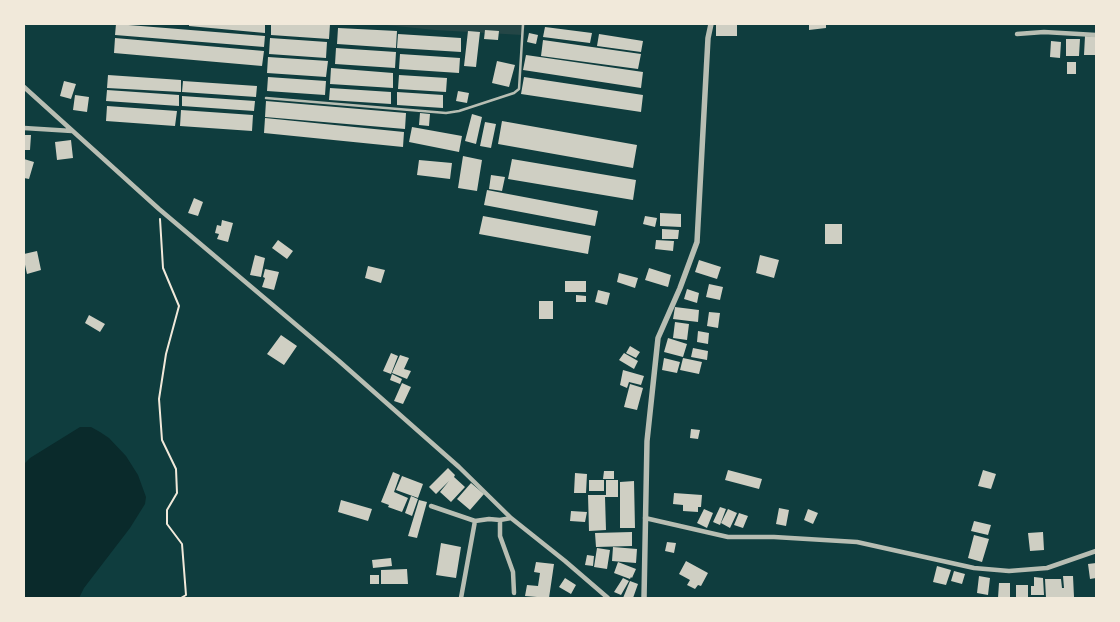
<!DOCTYPE html>
<html>
<head>
<meta charset="utf-8">
<style>
	body { margin:0 }
	#map { position:relative; width:1120px; height:622px; overflow:hidden; background:#0f3d3e; font-family:Jost,sans-serif }
	canvas { display:block }
	.frame { position:absolute; inset:0; border:25px solid #f1e9da; pointer-events:none }
</style>
</head>
<body>
<div id="map">
<canvas width="1120" height="622"></canvas>
<div class="frame"></div>
</div>
<script>
const ctx = document.querySelector('canvas').getContext('2d');
ctx.lineJoin = 'round';
function paint(path, color) { ctx.fillStyle = color; ctx.fill(path, 'evenodd'); }
const shape = rows => new Path2D(rows.map(r => 'M' + r).join(''));
function trace(path, color, width, dash) { ctx.strokeStyle = color; ctx.lineWidth = width; ctx.lineCap = dash ? 'butt' : 'round'; ctx.setLineDash(dash || []); ctx.stroke(path); }
paint(shape([
	[376,24,526,24,522,35,435,30]
]), '#244646');
paint(shape([
	[80,427,91,427,100,432,109,438,126,456,138,475,146,497,145,504,130,528,84,588,79,598,24,598,24,464,30,458]
]), '#0a2a2b');
paint(shape([
	[116,24,265,36,264,47,115,35],
	[189,24,265,24,265,33,189,26],
	[271,24,330,24,329,39,271,35],
	[716,24,737,24,737,36,716,36],
	[809,24,826,24,826,28,809,30],
	[545,27,592,33,590,43,543,37],
	[338,28,397,31,396,48,337,44],
	[485,30,499,31,498,40,484,39],
	[468,31,480,32,476,67,464,66],
	[529,33,538,35,536,44,527,42],
	[398,34,461,38,461,52,397,48],
	[599,34,643,41,641,52,597,46],
	[1085,36,1096,37,1096,55,1084,55],
	[115,38,264,51,262,66,114,53],
	[270,38,327,42,326,58,269,54],
	[1066,39,1080,39,1079,56,1066,56],
	[543,40,641,54,638,69,541,56],
	[1051,41,1061,42,1060,58,1050,57],
	[336,48,396,52,395,68,335,64],
	[400,54,460,58,459,73,399,69],
	[526,55,643,72,641,88,523,70],
	[268,57,328,61,326,77,267,73],
	[497,61,515,65,509,87,492,83],
	[1067,62,1076,62,1076,74,1067,74],
	[331,68,393,73,393,88,330,84],
	[108,75,181,80,181,92,107,88],
	[399,75,447,78,446,92,398,89],
	[268,77,326,81,325,95,267,91],
	[524,77,643,95,641,112,521,94],
	[64,81,76,84,71,99,60,96],
	[183,81,257,86,256,97,182,92],
	[330,88,391,92,391,104,329,100],
	[107,90,179,95,179,106,106,101],
	[458,91,469,93,467,103,456,101],
	[397,92,443,95,443,108,397,105],
	[75,95,89,97,87,112,73,110],
	[182,96,255,101,254,111,182,106],
	[266,101,406,113,405,129,265,117],
	[107,106,177,111,175,126,106,121],
	[181,110,253,115,252,131,180,126],
	[420,113,430,114,429,126,419,125],
	[472,114,482,117,476,144,465,141],
	[265,118,404,132,403,147,264,133],
	[502,121,637,145,633,168,498,144],
	[485,122,496,124,491,148,480,146],
	[412,127,462,136,459,152,409,142],
	[24,135,31,135,30,150,24,150],
	[71,140,73,158,57,160,55,142],
	[463,156,482,160,477,191,458,188],
	[24,159,34,162,29,179,24,178],
	[512,159,636,180,633,200,508,179],
	[419,160,452,163,450,179,417,175],
	[491,175,505,177,502,191,489,189],
	[487,190,598,211,595,226,484,205],
	[194,198,203,202,198,216,188,213],
	[660,213,681,214,681,227,660,226],
	[483,216,591,236,588,254,479,234],
	[645,216,657,218,655,227,643,224],
	[222,220,233,223,228,242,217,239,219,234,215,233,217,225,221,226],
	[825,224,842,224,842,244,825,244],
	[662,229,679,230,678,239,662,239],
	[278,240,293,251,287,259,272,248],
	[656,240,674,241,673,251,655,249],
	[37,251,41,270,27,274,24,260,24,254],
	[255,255,265,258,261,277,250,275],
	[760,255,779,260,774,278,756,273],
	[699,260,721,267,717,279,695,272],
	[368,266,385,270,381,283,365,278],
	[649,268,671,275,668,287,645,280],
	[265,269,279,272,274,290,262,287,265,278,263,277],
	[619,273,638,278,635,288,617,282],
	[565,281,586,281,586,292,565,292],
	[709,284,723,287,720,300,706,297],
	[687,289,699,293,697,303,684,299],
	[598,290,610,293,607,305,595,302],
	[576,295,586,296,586,302,576,302],
	[539,301,553,301,553,319,539,319],
	[675,307,699,310,698,322,673,319],
	[709,312,720,313,718,328,707,326],
	[89,315,105,324,100,332,85,323],
	[675,322,689,324,687,340,673,338],
	[698,331,709,333,708,344,697,342],
	[281,335,297,346,284,365,267,354],
	[668,338,687,344,683,357,664,352],
	[630,346,640,352,636,358,626,353],
	[693,348,708,351,707,360,691,357],
	[391,353,398,356,391,374,383,371],
	[624,353,638,361,634,369,619,360],
	[400,355,409,358,404,369,411,371,407,379,392,373],
	[664,358,680,362,677,373,662,370],
	[683,358,702,362,699,374,680,370],
	[623,370,644,376,641,385,629,382,627,388,620,385],
	[392,374,402,379,400,384,390,380],
	[402,383,411,387,403,404,394,401],
	[630,384,643,388,637,410,624,407],
	[691,429,700,430,698,439,690,438],
	[448,468,455,475,454,477,465,487,451,502,440,492,449,481,436,494,429,487],
	[728,470,762,479,759,489,725,480],
	[983,470,996,474,991,489,978,486],
	[604,471,614,471,614,479,603,479],
	[393,472,400,475,394,492,408,498,402,512,388,507,389,505,381,502],
	[575,473,587,474,586,493,574,493],
	[402,476,423,484,418,498,396,490],
	[589,480,604,480,604,491,589,491],
	[606,480,618,480,618,497,605,497,606,530,589,531,588,495,606,495],
	[634,481,635,528,620,528,620,482],
	[471,483,484,494,470,510,457,499],
	[674,493,702,495,701,507,698,507,698,512,683,511,683,505,673,504],
	[411,496,418,499,412,516,405,513],
	[341,500,372,509,368,521,338,512],
	[419,500,427,502,417,538,408,536],
	[720,507,726,509,720,525,713,522],
	[779,508,789,510,786,526,776,524],
	[704,509,713,513,707,528,697,523],
	[728,509,737,513,730,528,721,523],
	[808,509,818,513,813,524,804,520],
	[571,511,587,512,585,522,570,521],
	[739,513,748,516,743,528,734,525],
	[974,521,991,525,988,535,971,531],
	[632,532,632,546,596,547,595,533],
	[1043,532,1044,550,1030,551,1028,533],
	[974,535,989,539,982,562,968,558],
	[667,542,676,543,674,553,665,551],
	[441,543,461,547,456,578,436,575],
	[613,547,637,549,636,563,612,561],
	[597,548,610,550,607,569,594,567],
	[587,555,594,556,593,566,585,565],
	[391,558,392,566,373,568,372,560],
	[686,561,708,573,701,586,698,585,695,589,687,585,690,580,679,574],
	[536,562,554,564,549,598,525,596,527,585,538,586,540,573,534,572],
	[618,562,636,569,632,578,631,577,630,579,614,573],
	[1096,563,1096,578,1090,579,1088,564],
	[937,566,951,570,946,585,933,582],
	[407,569,408,584,381,584,381,570],
	[954,571,965,574,962,584,951,581],
	[370,575,379,575,379,584,370,584],
	[979,576,990,578,988,595,977,593],
	[1063,576,1073,576,1074,597,1046,598,1045,579,1061,579,1062,588,1064,588],
	[1034,577,1043,578,1044,595,1031,595,1031,586,1034,586],
	[565,578,576,585,571,594,559,587],
	[623,578,629,581,621,595,614,592],
	[630,581,638,584,633,598,623,598],
	[999,583,1010,583,1010,598,998,598],
	[1016,585,1028,585,1028,598,1016,598]
]), '#cfcfc3');
trace(shape([
	[160,219,163,268,179,306,166,354,159,399,162,440,176,469,177,493,167,510,167,524,182,544,186,595,181,598]
]), '#f1e9da', 2);
trace(shape([
	[266,98,446,113,459,111,514,93,519,89,523,24]
]), '#b8beb3', 2.5);
trace(shape([
	[1017,34,1044,32,1096,35],
	[24,87,159,209,339,361,459,467,511,518,565,561,608,598],
	[24,128,72,131],
	[431,506,475,521],
	[645,518,728,537,774,537,857,542,974,568,1009,571,1047,568,1096,551],
	[500,520,500,536,513,572,514,593],
	[461,598,475,521,489,519,500,520,511,518]
]), '#b8beb3', 4.5);
trace(shape([
	[644,598,647,441,658,338,680,288,697,242,708,38,711,24]
]), '#b8beb3', 5.5);
</script>
</body>
</html>
